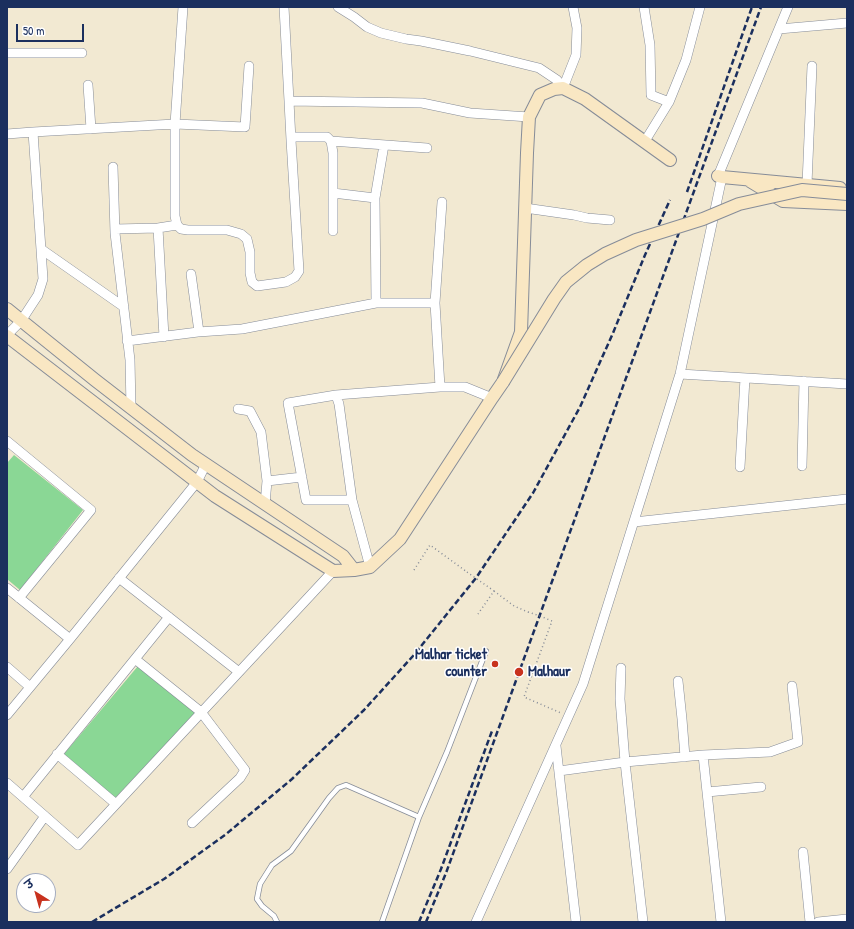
<!DOCTYPE html>
<html>
<head>
<meta charset="utf-8">
<style>
	body { margin:0 }
	#map { position:relative; width:854px; height:929px; overflow:hidden; background:#f2e9d2; font-family:"Patrick Hand","Playpen Sans Deva",sans-serif }
	canvas { display:block }
	.frame { position:absolute; inset:0; border:8px solid #1b2f5e; pointer-events:none }
	.north { position:absolute; left:16px; top:873px; width:40px; height:40px; box-sizing:border-box; background:#fff; border:1px solid #a4acbf; border-radius:50%; rotate:323deg; font-size:11px; font-weight:700; line-height:16px; text-align:center; color:#1b2f5e }
	.north::after { content:''; display:block; margin:auto; width:14px; height:18px; background:#c8321e; clip-path:polygon(50% 0,100% 100%,50% 72%,0 100%) }
	.scale { position:absolute; left:16px; top:24px; width:68px; height:18px; box-sizing:border-box; border:2px solid #1b2f5e; border-top:0; padding-left:5px; font-size:12px; line-height:14px; white-space:nowrap; color:#1b2f5e; -webkit-text-stroke:3px #fff; paint-order:stroke }
</style>
</head>
<body>
<div id="map">
<canvas width="854" height="929"></canvas>
<div class="frame"></div>
<div class="north">उ</div>
<div class="scale">50 m</div>
</div>
<script>
const ctx = document.querySelector('canvas').getContext('2d');
ctx.lineJoin = 'round';
function paint(path, color) { ctx.fillStyle = color; ctx.fill(path, 'evenodd'); }
const shape = rows => new Path2D(rows.map(r => 'M' + r).join(''));
function trace(path, color, width, dash) { ctx.strokeStyle = color; ctx.lineWidth = width; ctx.lineCap = dash ? 'butt' : 'round'; ctx.setLineDash(dash || []); ctx.stroke(path); }
function write(font, color, halo, rows, align = 'center') {
  ctx.font = font + ' "Patrick Hand",sans-serif'; ctx.lineWidth = 3; ctx.setLineDash([]); ctx.textBaseline = 'middle'; ctx.strokeStyle = halo; ctx.fillStyle = color; for (const [text, x, y, turn = 0] of rows) {
    ctx.save(); ctx.translate(x, y); ctx.rotate((+turn || 0) * Math.PI / 180); ctx.textAlign = isNaN(turn) ? turn : align; if (halo) ctx.strokeText(text, 0, 0); ctx.fillText(text, 0, 0); ctx.restore();
  }
}
paint(shape([
	[14,455,83,510,20,590,7,579,7,463],
	[138,666,196,713,115,798,64,754]
]), '#8ad795');
const lane = shape([
	[277,922,274,916,262,906,257,899,260,884,272,865,291,851,329,798,338,788,346,785,419,817],
	[382,922,419,817,447,752,486,651]
]);
const street = shape([
	[183,7,175,124,175,216,177,225,181,229,188,230,227,230,241,234,247,239,250,252,250,273,252,282,257,286,286,282,295,277,299,271,291,140,289,101,284,7],
	[338,7,354,17,367,27,381,33,406,39,421,41,470,51,539,68,557,80,563,88],
	[644,7,650,45,651,95,669,102],
	[779,29,847,23],
	[7,53,82,53],
	[88,85,91,129],
	[563,88,576,55,577,28,573,7],
	[289,101,422,103,470,113,529,117],
	[7,134,33,132],
	[291,137,327,137,331,141,333,153,333,231],
	[331,141,427,148],
	[645,141,669,102,686,60,700,7],
	[113,167,115,233,130,360,131,408],
	[718,176,788,7],
	[807,184,812,66],
	[333,193,375,198],
	[525,208,574,215,587,218,610,220],
	[115,229,158,228],
	[41,249,124,307],
	[191,274,199,332],
	[376,303,375,198,384,145],
	[7,335,21,321,38,295,43,279,33,132,175,124,245,127,249,66],
	[164,337,158,228,177,225],
	[127,341,198,332,242,329,376,303,435,303],
	[680,374,847,384],
	[440,387,435,303,442,202],
	[336,395,339,404,352,500,370,567],
	[238,409,250,411,261,432,267,481,265,504],
	[7,441,91,510,19,598],
	[802,466,804,381],
	[740,467,745,378],
	[267,481,302,477],
	[352,500,306,500,288,403,336,395,440,387,465,387,492,398],
	[634,522,847,499],
	[119,578,239,672],
	[7,588,70,639],
	[135,659,201,712,245,770,240,778,192,823],
	[7,667,30,687],
	[621,668,620,699,625,762,703,755,721,922],
	[678,681,682,719,685,757],
	[7,715,70,639,197,482,206,464],
	[556,746,576,922],
	[57,754,116,804],
	[703,755,770,752,798,742,792,686],
	[559,771,625,762,643,922],
	[7,783,78,845,333,571],
	[707,792,761,787],
	[23,797,169,617],
	[803,852,810,922],
	[7,869,45,816],
	[476,922,583,684,680,374,722,177],
	[818,922,847,919]
]);
const secondary = shape([
	[718,176,722,177,840,188],
	[750,181,783,201,847,204],
	[7,309,95,380,192,455,343,556,354,570],
	[7,336,215,496,333,571,354,570,370,567,400,539,492,398,503,382,521,332,527,153,529,117,540,95,554,89,563,88,585,99,670,160]
]);
trace(lane, '#868c98', 6);
trace(street, '#868c98', 10);
trace(secondary, '#868c98', 14);
trace(shape([
	[414,570,430,545,467,572],
	[477,579,494,591,478,614],
	[494,591,514,606,528,612],
	[540,616,552,621,524,697,561,713]
]), '#868c98', 1.5, [1, 3]);
trace(lane, '#fff', 4.5);
trace(street, '#fff', 9);
trace(secondary, '#f9e7c3', 12);
trace(shape([
	[687,192,752,7],
	[92,922,164,879,225,835,292,779,364,710,413,656,476,578,533,493,580,407,613,333,645,255,670,200],
	[419,922,441,869,492,731],
	[426,922,446,873,761,7]
]), '#1b2f5e', 2.5, [6, 3]);
const secondaryBridge = shape([
	[503,382,554,299,566,282,587,265,605,254,636,240,703,219,739,204,802,190,847,194]
]);
trace(secondaryBridge, '#868c98', 14, []);
trace(shape([
	[467,572,477,579],
	[528,612,540,616]
]), '#868c98', 1.5, [1, 3]);
trace(secondaryBridge, '#f9e7c3', 12);
for (const [x, y, r, color] of [
	[495,664,4,"#c8321e"],
	[519,672,5,"#c8321e"]
]) { const dot = new Path2D(); dot.arc(x, y, r, 0, 2 * Math.PI); ctx.fillStyle = color; ctx.fill(dot); trace(dot, '#fff', 1.5); }
write('bold 15px', '#1b2f5e', '#fff', [
	["Malhar ticket",487,655],
	["counter",487,672],
	["Malhaur",528,672,"left"]
], 'right');
</script>
</body>
</html>
